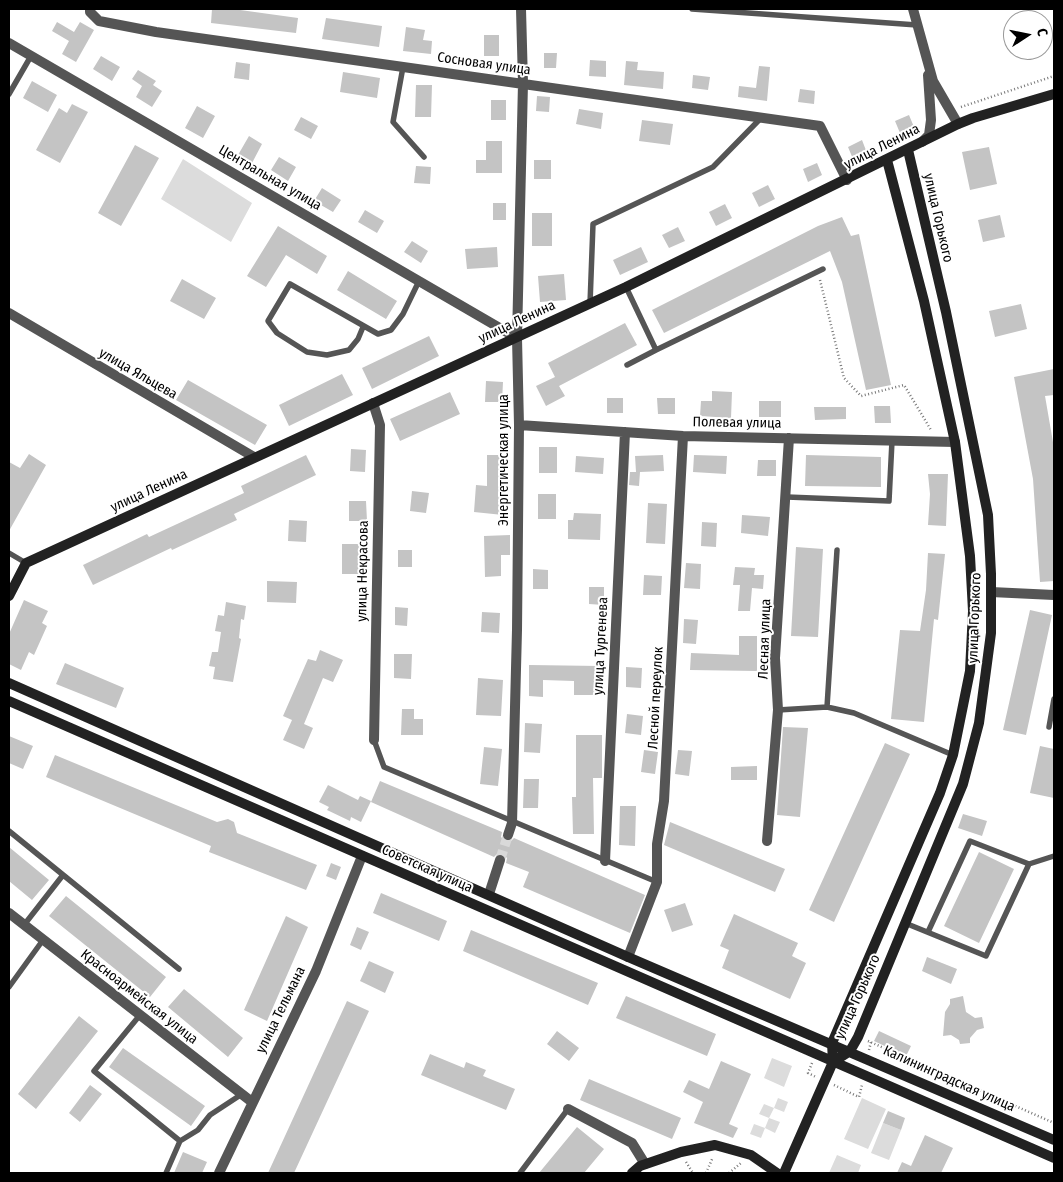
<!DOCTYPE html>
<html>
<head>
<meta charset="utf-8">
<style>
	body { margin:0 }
	#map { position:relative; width:1063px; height:1182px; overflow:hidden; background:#fff; font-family:"Fira Sans Condensed",sans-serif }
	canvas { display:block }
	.frame { position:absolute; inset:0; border:10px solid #000; pointer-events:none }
	.north { position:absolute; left:1003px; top:10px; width:50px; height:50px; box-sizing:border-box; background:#fff; border:1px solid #999; border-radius:50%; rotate:79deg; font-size:14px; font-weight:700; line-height:20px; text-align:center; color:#000 }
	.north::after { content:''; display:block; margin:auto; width:18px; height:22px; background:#000; clip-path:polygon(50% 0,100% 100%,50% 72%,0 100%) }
</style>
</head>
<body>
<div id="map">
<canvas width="1063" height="1182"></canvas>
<div class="frame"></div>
<div class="north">С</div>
</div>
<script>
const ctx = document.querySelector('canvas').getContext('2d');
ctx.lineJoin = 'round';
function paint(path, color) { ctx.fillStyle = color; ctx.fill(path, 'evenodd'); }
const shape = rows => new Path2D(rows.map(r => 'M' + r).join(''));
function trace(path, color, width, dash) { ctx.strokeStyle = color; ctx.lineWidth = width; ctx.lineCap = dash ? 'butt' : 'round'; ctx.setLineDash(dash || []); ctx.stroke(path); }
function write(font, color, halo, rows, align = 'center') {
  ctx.font = font + ' "Fira Sans Condensed",sans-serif'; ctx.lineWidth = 4; ctx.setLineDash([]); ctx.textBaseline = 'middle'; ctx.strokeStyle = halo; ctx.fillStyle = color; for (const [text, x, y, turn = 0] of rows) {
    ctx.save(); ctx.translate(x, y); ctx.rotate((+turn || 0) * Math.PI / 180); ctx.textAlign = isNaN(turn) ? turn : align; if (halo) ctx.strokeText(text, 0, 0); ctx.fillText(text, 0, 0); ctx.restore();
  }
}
paint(shape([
	[183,159,252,203,231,242,161,199],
	[772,1058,792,1066,784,1087,764,1078],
	[778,1098,788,1102,784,1112,774,1108,769,1118,780,1122,775,1133,765,1128,761,1138,750,1134,754,1124,765,1128,769,1118,759,1114,764,1104,774,1108],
	[862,1098,886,1109,868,1149,844,1139],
	[883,1123,901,1130,889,1160,871,1153],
	[837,1155,861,1165,858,1173,829,1173]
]), '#dcdcdc');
paint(shape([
	[212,9,233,9,298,18,296,33,211,23],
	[326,18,382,26,379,47,322,39],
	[57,22,74,32,80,22,94,30,76,62,62,54,69,41,52,31],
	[406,27,425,30,423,40,432,41,431,54,403,51],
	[484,35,499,35,499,56,484,56],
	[544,53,557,53,556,68,544,68],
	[101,56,120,67,112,81,93,69],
	[590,60,606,61,606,77,589,76],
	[626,61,638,62,637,70,664,72,663,89,624,85],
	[236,62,250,64,249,80,234,78],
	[759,66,770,67,767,101,738,97,739,86,756,88],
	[138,70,156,81,153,85,162,91,152,107,136,97,142,86,132,79],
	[343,72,380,78,377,98,340,92],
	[693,75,710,77,708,90,692,88],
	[32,81,57,95,48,112,23,98],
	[416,85,432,85,431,117,415,117],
	[800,89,815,91,814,104,798,102],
	[537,96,550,97,549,112,536,111],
	[491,100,506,100,506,120,491,120],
	[72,104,88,112,60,163,36,150,59,108,67,113],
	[197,106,215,116,203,138,185,128],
	[579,109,603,113,601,129,576,124],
	[909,115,914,127,900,133,895,121],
	[301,117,318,126,311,139,294,130],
	[642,120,673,124,670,145,639,141],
	[249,136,262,144,252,163,238,155],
	[862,140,867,153,853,159,848,147],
	[486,141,502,141,502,173,476,173,476,160,486,160],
	[135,145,159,158,121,226,98,213],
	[989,147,997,184,970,190,962,152],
	[279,157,296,167,288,181,271,170],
	[534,160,551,160,551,179,534,179],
	[817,163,822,175,808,182,803,169],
	[416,166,431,167,430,184,414,183],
	[768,185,775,199,759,207,752,193],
	[322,188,341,200,333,212,314,201],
	[493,203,506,203,506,220,493,220],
	[725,204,732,218,716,226,709,212],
	[365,210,384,221,377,233,358,222],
	[532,213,552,213,552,246,532,246],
	[1000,215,1005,237,983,242,978,220],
	[842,217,851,236,859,234,891,385,866,390,842,282,830,251,664,333,652,310,818,226],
	[278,226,327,256,317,274,286,255,266,287,247,276],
	[678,227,685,241,669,248,662,235],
	[412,241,428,251,421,263,404,252],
	[497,247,498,267,467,269,465,249],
	[641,247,648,262,620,275,613,260],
	[348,271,397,301,386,319,337,290],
	[564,274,566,300,540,302,538,276],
	[182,279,216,298,204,319,170,301],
	[1021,304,1027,329,995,337,989,311],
	[625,323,637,345,559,386,565,396,546,406,536,386,555,377,548,363],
	[429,336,439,356,372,389,362,368],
	[1054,369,1054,395,1045,396,1054,448,1054,581,1040,582,1033,479,1014,377],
	[342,374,353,395,289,426,279,405],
	[188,380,267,425,255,445,176,400],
	[486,381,503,382,502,402,485,402],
	[712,391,732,392,731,418,700,416,701,401,712,401],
	[450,392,460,414,400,441,390,419],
	[607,398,623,398,623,413,607,413],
	[657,398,675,398,675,414,658,414],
	[759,401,781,401,781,417,759,417],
	[874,406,890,406,891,423,875,423],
	[814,407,846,407,846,419,815,420],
	[539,447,557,447,557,473,539,473],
	[351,449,366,450,365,472,350,471],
	[29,454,46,465,9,531,9,462,20,468],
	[306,455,316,475,234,514,237,520,172,550,171,548,93,585,83,565,147,534,149,537,244,493,241,486],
	[487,455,503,455,503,487,505,487,503,515,474,512,476,485,487,486],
	[663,455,664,471,640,472,639,486,629,485,630,472,636,472,635,456],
	[694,455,727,456,726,474,693,472],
	[806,455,881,457,881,487,805,486],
	[576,456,604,458,603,474,575,472],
	[758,460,776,460,776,476,757,476],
	[928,474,948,474,946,526,928,525,930,494],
	[412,491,429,493,426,513,410,511],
	[538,494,556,494,556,519,538,519],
	[349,501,366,501,367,521,349,521],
	[648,503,667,504,665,544,646,543],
	[574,513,601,514,600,540,568,539,568,520,573,520],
	[742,515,770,517,768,536,741,533],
	[289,520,307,521,306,542,288,541],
	[702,522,717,523,716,547,701,546],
	[510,535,510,555,501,555,501,576,485,577,484,536],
	[342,544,361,544,361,574,342,574],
	[796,547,823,549,818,637,791,636],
	[398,550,412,550,412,567,398,567],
	[928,553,945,554,938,620,934,619,924,722,891,719,900,630,920,631,926,590],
	[686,563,701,564,700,589,684,588],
	[735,567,755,568,754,575,764,575,763,589,752,588,750,611,738,611,740,585,733,585],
	[533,569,548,570,548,589,533,589],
	[644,575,662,576,661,595,643,595],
	[267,581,297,582,296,603,267,602],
	[589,587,604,587,604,605,589,604],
	[24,600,48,611,42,623,47,626,34,655,29,652,21,670,9,664,9,634],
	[226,602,246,606,244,620,241,619,239,638,241,639,233,682,213,679,215,667,209,666,212,652,218,652,221,632,215,631,218,615,224,616],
	[395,607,408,608,407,626,395,625],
	[1030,610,1052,615,1026,735,1003,730],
	[482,612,500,613,499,633,481,632],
	[684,619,698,620,696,644,683,643],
	[739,636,757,636,757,671,690,670,691,653,739,655],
	[320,650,343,660,333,682,323,678,304,724,313,728,304,749,283,740,292,720,283,716,308,659,316,661],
	[394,654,412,654,411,679,394,678],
	[65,663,124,688,116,708,56,684],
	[529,665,600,666,600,695,574,695,574,681,543,680,543,697,529,696],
	[626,667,642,668,641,688,626,687],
	[478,678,503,680,501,716,476,715],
	[402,709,414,709,414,719,423,719,423,735,401,735],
	[627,714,643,716,641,735,625,733],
	[525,723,542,724,540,753,524,752],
	[783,727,808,728,800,817,777,815],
	[576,735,602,735,602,778,593,778,594,834,573,834,572,797,576,797],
	[9,736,33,746,23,769,9,763],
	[885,743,910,754,834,922,809,910],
	[1040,746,1054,749,1054,798,1030,793],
	[484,747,502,749,498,786,480,784],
	[644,750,658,752,655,774,641,772],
	[678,750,692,751,689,776,675,774],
	[55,755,217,822,228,819,234,822,237,833,317,865,306,890,209,852,211,846,46,777],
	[757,766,757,780,731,780,731,767],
	[524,779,539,779,538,808,523,808],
	[380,781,502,832,501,837,505,841,510,842,514,838,645,895,630,933,523,887,529,872,506,863,507,858,503,854,498,853,494,857,371,802],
	[328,785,358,800,360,796,371,801,361,822,351,817,350,821,327,810,329,807,319,802],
	[620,806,636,806,635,846,619,845],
	[963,814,987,821,982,836,958,828],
	[670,822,785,869,775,892,664,845],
	[9,847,49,880,32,900,9,881],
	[979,852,1014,869,979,943,944,926],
	[331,863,341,867,336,880,326,876],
	[381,893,447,921,439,941,373,913],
	[66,896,166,977,150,997,49,916],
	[685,903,693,925,672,932,664,910],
	[734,914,798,943,792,956,806,963,790,999,722,968,729,950,720,946],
	[286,916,308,927,267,1021,244,1010],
	[357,927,369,932,361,950,350,945],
	[471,930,598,983,588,1005,463,951],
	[927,957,957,969,951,984,922,971],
	[369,961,394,972,385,993,360,981],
	[184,989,243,1038,228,1057,168,1007],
	[626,996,716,1034,707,1056,616,1018],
	[963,996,966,1012,975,1018,982,1017,984,1028,977,1030,970,1038,970,1043,960,1044,959,1040,951,1035,943,1036,945,1012,950,1004,950,999],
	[347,1001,369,1011,294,1173,268,1173],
	[79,1016,98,1031,36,1109,18,1094],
	[557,1031,579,1048,569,1061,547,1044],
	[879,1031,911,1046,906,1056,874,1041],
	[123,1048,205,1106,191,1126,109,1067],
	[430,1054,464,1068,466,1062,486,1070,483,1076,515,1089,506,1110,421,1075],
	[721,1061,751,1074,729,1124,738,1128,733,1138,694,1123,703,1102,683,1092,689,1080,709,1089],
	[589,1079,681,1118,672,1139,580,1100],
	[90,1085,102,1094,80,1122,69,1113],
	[888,1111,905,1118,901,1130,883,1123],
	[577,1127,604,1149,584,1173,539,1173],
	[925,1135,953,1148,941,1173,897,1173,902,1162,911,1166],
	[183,1152,207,1162,202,1173,174,1173]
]), '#c4c4c4');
trace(shape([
	[500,860,508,835]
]), '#d9d9d9', 10, [10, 5]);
trace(shape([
	[961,107,1054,76],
	[820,280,844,378,861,396,904,385,931,430],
	[868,1041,1054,1123],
	[869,1050,871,1042],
	[812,1063,808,1073,816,1077],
	[834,1085,859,1097,862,1085],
	[686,1162,693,1173],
	[706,1173,713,1157],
	[729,1173,741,1163]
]), '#777', 2.5, [1, 2.5]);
trace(shape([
	[692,9,917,25],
	[403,67,393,122,424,157],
	[9,94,31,56],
	[626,287,656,350,823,269],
	[590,304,593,224,713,167,762,117],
	[363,327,358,339,349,350,327,355,307,352,277,333,268,321,290,284,378,334,391,330,403,314,419,281],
	[627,365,656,350],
	[787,497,889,501,892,441],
	[9,553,26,563],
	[827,707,837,550],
	[778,710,827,707,854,713,953,755],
	[1049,727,1054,699],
	[374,740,384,767,657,882],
	[9,831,179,969],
	[905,923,986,956,1029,864,1054,856],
	[24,925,63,875],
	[928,932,970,841,1029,864],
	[9,987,43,940],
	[140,1015,94,1071,180,1141],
	[166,1173,180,1141,198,1130,210,1115,242,1094],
	[520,1173,568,1109]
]), '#555', 5.5);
trace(shape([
	[90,9,90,12,99,21,156,32,820,126,847,180],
	[913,9,933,81,958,124],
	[9,43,517,338],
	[922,142,929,135,931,120,928,75],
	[9,313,254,457],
	[373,403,380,425,374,740],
	[519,425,683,436,955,442],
	[991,592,1054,595],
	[508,835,512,823,517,630,519,425,517,338,523,83,521,9],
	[767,841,778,710,775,658,789,438],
	[605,861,625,432],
	[489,894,500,860],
	[9,913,252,1102],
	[628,957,657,882,657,844,664,801,683,436],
	[568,1109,632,1143,645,1164],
	[219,1173,316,971,362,856]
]), '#555', 10);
trace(shape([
	[9,596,26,563,626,287,958,124,973,118,1054,94],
	[9,683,628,957,1054,1140],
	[9,701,1054,1158],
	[833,1062,850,1051,858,1037,963,784,979,723,991,633,991,574,988,515,946,312,908,150],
	[632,1173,640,1166,681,1152,715,1145,751,1155,777,1173],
	[784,1173,833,1062,832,1043,940,793,953,755,970,671,973,611,970,556,955,442,924,301,887,160]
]), '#222', 10);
write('14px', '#000', '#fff', [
	["Сосновая улица",484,64,8],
	["улица Ленина",882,147,-27],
	["Центральная улица",270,178,30],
	["улица Горького",938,218,77],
	["улица Ленина",517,322,-25],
	["улица Яльцева",138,374,30],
	["Полевая улица",737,423,1],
	["Энергетическая улица",504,460,-90],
	["улица Ленина",149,491,-25],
	["улица Некрасова",363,571,-89],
	["улица Горького",975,618,-88],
	["Лесная улица",765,639,-88],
	["улица Тургенева",601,646,-87],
	["Лесной переулок",656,698,-87],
	["Советская улица",427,869,24],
	["Красноармейская улица",139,997,38],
	["улица Горького",858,997,-66],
	["улица Тельмана",281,1010,-64],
	["Калининградская улица",949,1079,24]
]);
</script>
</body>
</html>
